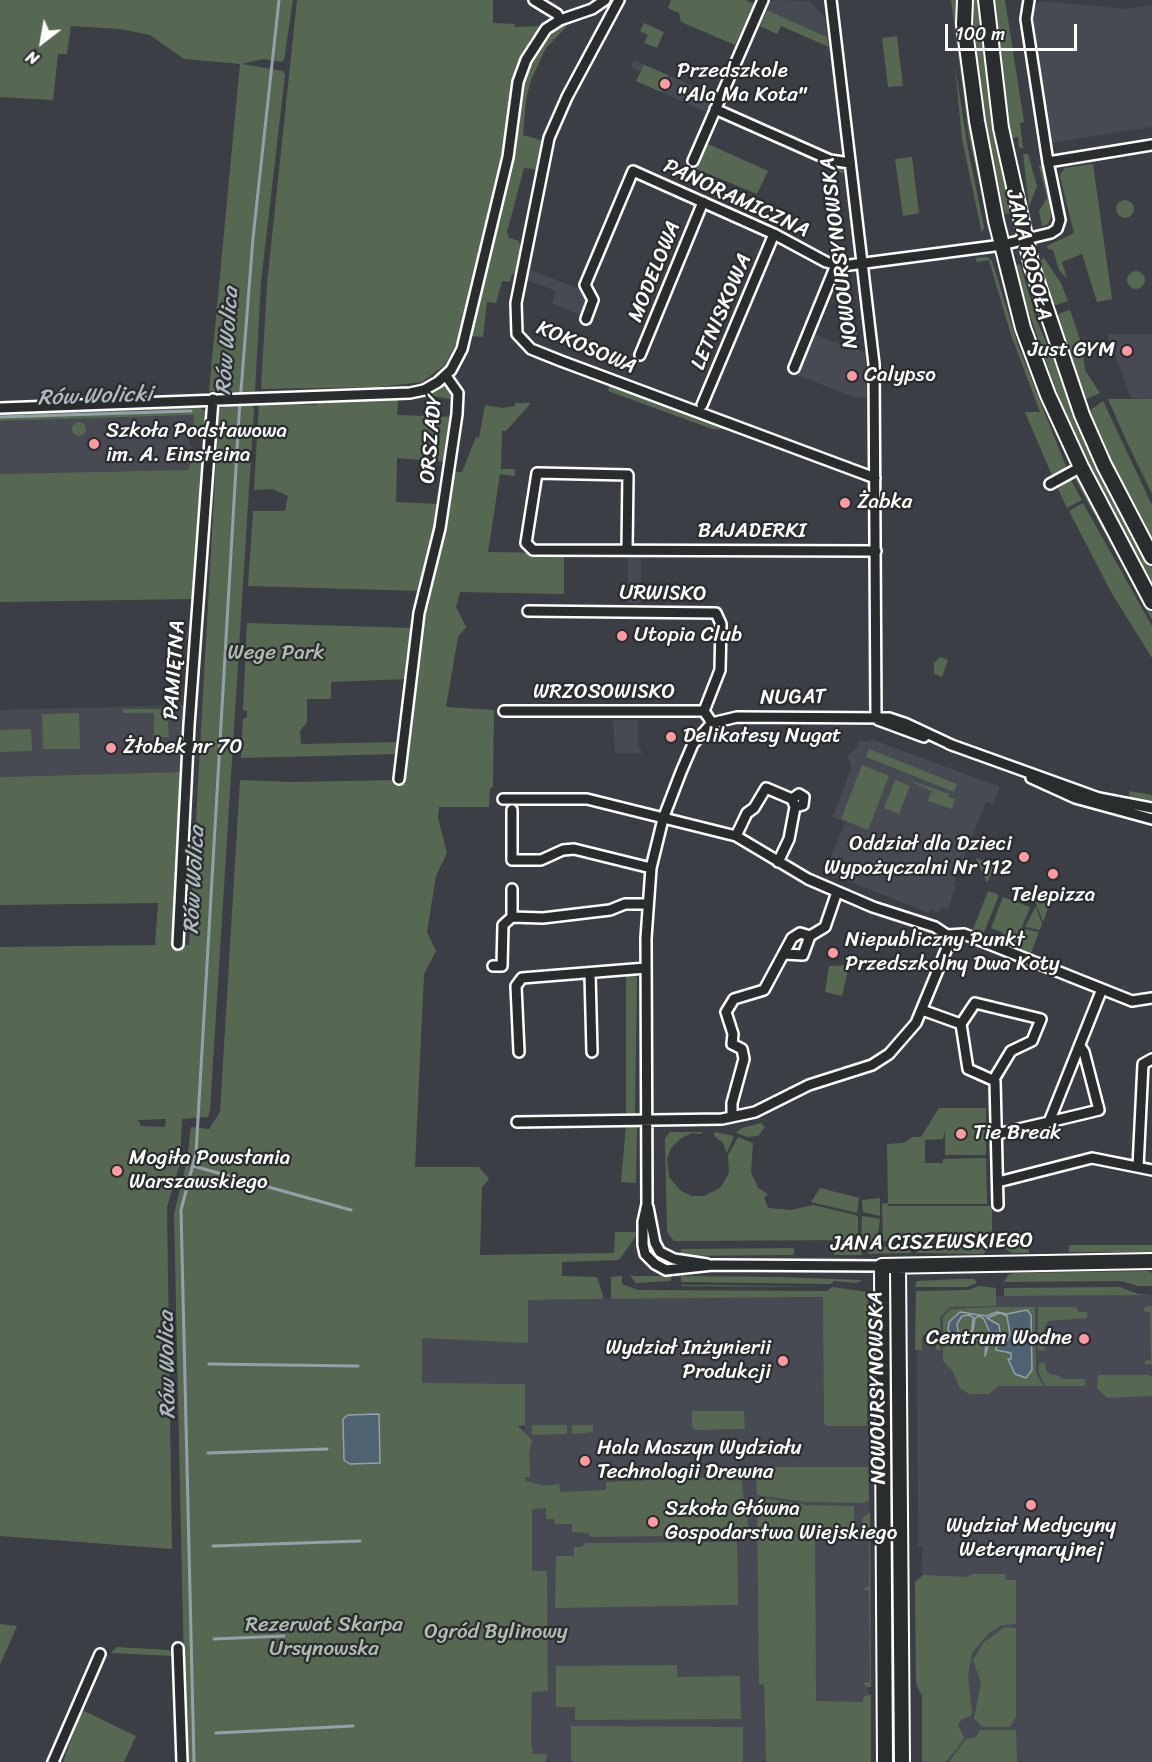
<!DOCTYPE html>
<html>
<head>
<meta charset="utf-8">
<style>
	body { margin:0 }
	#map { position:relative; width:1152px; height:1762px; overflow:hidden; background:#3b3e44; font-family:Sriracha,sans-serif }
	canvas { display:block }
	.north { position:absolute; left:12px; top:12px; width:60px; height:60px; -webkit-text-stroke:4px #2a2d2e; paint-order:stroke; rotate:211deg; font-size:16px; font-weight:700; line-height:24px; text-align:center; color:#fff }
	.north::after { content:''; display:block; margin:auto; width:21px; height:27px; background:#fff; clip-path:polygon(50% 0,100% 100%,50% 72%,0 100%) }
	.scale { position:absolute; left:945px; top:24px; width:132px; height:27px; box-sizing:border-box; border:3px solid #fff; border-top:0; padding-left:8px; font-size:18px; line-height:21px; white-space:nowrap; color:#fff; -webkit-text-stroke:4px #2a2d2e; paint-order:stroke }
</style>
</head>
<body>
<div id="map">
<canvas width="1152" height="1762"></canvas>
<div class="north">N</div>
<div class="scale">100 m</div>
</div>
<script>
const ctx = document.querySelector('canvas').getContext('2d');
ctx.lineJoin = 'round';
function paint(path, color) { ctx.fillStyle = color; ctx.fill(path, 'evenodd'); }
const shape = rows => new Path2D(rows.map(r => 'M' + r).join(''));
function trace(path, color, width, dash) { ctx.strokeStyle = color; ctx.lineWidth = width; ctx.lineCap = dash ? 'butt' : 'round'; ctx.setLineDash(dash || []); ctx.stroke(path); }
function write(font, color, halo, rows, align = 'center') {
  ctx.font = font + ' Sriracha,sans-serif'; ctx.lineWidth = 4.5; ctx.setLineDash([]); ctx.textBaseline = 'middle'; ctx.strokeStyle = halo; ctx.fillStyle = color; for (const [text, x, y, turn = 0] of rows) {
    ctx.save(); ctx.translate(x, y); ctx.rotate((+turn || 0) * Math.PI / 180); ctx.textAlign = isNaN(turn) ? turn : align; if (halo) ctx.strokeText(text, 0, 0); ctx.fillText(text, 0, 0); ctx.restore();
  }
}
paint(shape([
	[771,0,810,1,825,18,827,37,767,10],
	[1041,1,1127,9,1152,5,1152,127,1051,143,1033,27,1034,8],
	[634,60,714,95,706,112,636,81,641,72,631,67],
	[530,270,585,291,590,301,584,317,552,303,556,291,526,280],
	[814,334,865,353,867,398,853,397,797,375],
	[1107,334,1152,334,1152,399,1131,398],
	[195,415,192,439,189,439,189,446,192,446,190,470,0,474,0,421],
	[628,554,641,554,641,603,628,603],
	[185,705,182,772,0,777,0,710],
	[613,720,638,720,638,746,643,753,615,753],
	[871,739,1000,787,993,804,986,802,972,838,967,836,963,847,967,849,953,885,956,886,948,909,941,908,938,913,931,909,929,913,825,872,845,823,830,816,834,814,851,768,848,755,858,747,858,741,870,741],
	[1107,1295,1152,1295,1152,1762,924,1762,922,1546,918,1546,917,1320,940,1297],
	[857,1297,868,1308,871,1687,868,1687,868,1694,871,1695,871,1762,546,1762,546,1756,459,1756,525,1426,422,1426,422,1301]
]), '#474953');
paint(shape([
	[0,0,293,0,284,60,281,62,263,59,242,64,283,71,285,75,261,282,255,391,251,394,209,391,240,64,184,59,150,35,120,29,71,26,67,54,58,54,53,100,0,97],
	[297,0,493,0,493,23,515,24,515,27,544,26,531,38,514,78,505,148,458,339,445,365,422,382,378,387,261,389,267,284],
	[671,0,745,0,754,4,735,45,681,22,679,13,668,8],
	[951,0,958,0,967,100,990,218,987,218,969,137],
	[970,0,980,0,983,53,1011,213,1005,214,981,111],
	[992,0,1005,0,1024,122,1020,123,1023,149,1019,147,1018,137,1012,138,1005,121],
	[767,10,827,37,829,47,781,26,777,34,760,26],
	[563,23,567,26,546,48,531,80,526,99,523,135,544,141,540,170,524,168,507,232,509,238,519,241,519,244,522,245,527,233,518,275,512,274,510,282,502,281,496,303,487,302,483,337,470,336,490,255,525,67,550,30],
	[644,23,664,32,657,48,644,43,648,35,640,31],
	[897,36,903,86,888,87,882,38],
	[644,65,668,75,661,92,636,81],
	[955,66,968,149,984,227,982,234,962,139],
	[775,139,826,163,843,166,844,174,774,143],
	[708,144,768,171,757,194,687,165,689,160,699,165],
	[1023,154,1028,154,1037,186,1029,207],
	[912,157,919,213,903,216,895,159],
	[1093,164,1112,299,1097,302,1082,254,1062,262,1067,279,1059,270,1053,250,1048,249,1047,246,1074,233,1060,177,1061,173,1065,168],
	[1043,165,1046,173,1051,217,1048,224,1042,226,1039,211,1047,198,1039,166],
	'1116 209a9 9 0 1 1 18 0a9 9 0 1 1-18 0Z',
	[987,257,992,261,1018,345,1067,469,1053,478,1025,412,1040,412,1011,335,989,260,976,262,977,258],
	[1044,258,1061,283,1068,301,1056,305,1048,302,1036,264],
	[1020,264,1037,321,1070,399,1131,531,1152,568,1152,591,1102,498,1060,402,1013,266],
	'1127 280a9 9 0 1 1 18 0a9 9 0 1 1-18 0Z',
	[1070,310,1082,345,1085,370,1100,393,1087,399,1081,395,1055,321,1060,313],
	[851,332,857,332,858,352,845,347],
	[610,384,733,429,712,429,608,391],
	[446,386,451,390,455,400,439,397,398,399,397,415,455,417,448,462,397,458,396,502,440,504,421,591,248,586,253,511,285,511,288,496,273,489,254,490,259,402,315,405,324,401,389,401,397,397,424,395],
	[1108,399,1152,399,1152,494,1126,440],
	[1103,401,1152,505,1152,544,1088,412],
	[245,403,252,404,254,409,210,1110,208,1117,182,1119,180,1163,167,1207,172,1549,0,1536,0,947,155,945,158,903,0,905,0,777,182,772,173,944,189,945,219,408],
	[166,1119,165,1127,141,1126,138,1120],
	[515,403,531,403,506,431,502,431,501,469,515,469,515,476,500,474,488,552,564,553,564,594,460,592,456,607,466,627,458,637,446,707,494,710,493,787,490,788,489,807,439,807,438,818,447,853,436,876,427,932,436,951,424,974,415,1167,479,1167,489,1179,482,1187,480,1255,614,1253,615,1232,637,1232,637,1235,619,1260,562,1262,562,1276,597,1277,604,1299,528,1300,528,1343,422,1338,422,1383,525,1384,525,1425,518,1426,532,1440,529,1452,530,1477,525,1477,526,1481,545,1486,559,1484,560,1492,606,1490,606,1482,741,1476,744,1502,747,1502,748,1529,746,1535,591,1537,588,1533,572,1532,572,1524,555,1524,554,1519,546,1519,546,1508,532,1509,532,1571,547,1571,548,1691,532,1692,531,1743,533,1754,547,1754,546,1762,186,1762,174,1214,187,1160,191,1127,209,1129,220,1112,240,780,291,782,402,780,416,663,451,472,462,472,476,437,479,438,485,405,502,408,515,406],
	[197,405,207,413,206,437,193,437,194,415,0,421,0,412],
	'72 429a7 7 0 1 1 14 0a7 7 0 1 1-14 0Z',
	[191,454,204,455,193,599,0,602,0,474,189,470],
	[1074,477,1080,480,1152,613,1152,620],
	[1070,478,1082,500,1067,508,1058,489],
	[1083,503,1152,626,1152,658,1111,592,1069,511],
	[247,623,414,628,407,679,331,682,331,699,307,699,307,722,300,731,301,744,399,742,397,754,241,758,243,719,247,717,247,711,243,710],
	[940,657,948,660,942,677,934,674,934,663],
	[123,709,167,709,169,737,154,737,154,713,123,713],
	[79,713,80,749,43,749,42,714],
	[31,729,32,751,0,752,0,730],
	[869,749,957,784,954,792,866,757],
	[862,765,889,776,868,830,841,819],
	[906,779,949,794,948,797,955,799,952,809,928,801,931,792,936,793],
	[895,780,910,786,899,814,884,808],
	[1129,791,1152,795,1152,803,1130,799],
	[976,858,994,866,988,881,986,881],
	[988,891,999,895,982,937,971,935],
	[1041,891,1052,896,1043,922,1036,903],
	[1003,897,1030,907,1013,950,997,944,1002,932,991,928],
	[1036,906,1042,924,1040,930,1025,927],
	[1025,929,1039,932,1029,958,1016,953],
	[849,965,842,996,825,992,829,966],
	[626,973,633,974,637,978,635,1116,626,1116],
	[939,1108,986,1108,986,1155,945,1155,945,1130,943,1139,925,1140,925,1163,943,1163,943,1159,986,1158,987,1204,888,1204,888,1206,992,1206,992,1238,883,1241,882,1204,888,1203,887,1144,904,1143,912,1137,921,1137],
	[761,1123,765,1127,758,1136,748,1137,736,1133,742,1128],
	[626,1125,637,1125,636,1183,621,1182],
	[670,1132,702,1132,702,1134,692,1133,680,1139,671,1148,667,1159,669,1177,681,1191,692,1196,704,1196,720,1188,729,1173,728,1155,738,1137,753,1143,751,1172,758,1188,768,1194,764,1198,768,1208,791,1210,813,1205,855,1215,858,1217,858,1240,674,1241,667,1232,665,1138],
	[715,1132,734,1136,727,1153,723,1143,714,1136],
	[820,1188,859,1198,857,1213,811,1202],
	[880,1198,880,1216,863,1212,862,1200],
	[862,1216,880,1219,877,1241,861,1241],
	[1069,1245,1152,1245,1152,1252,1069,1252],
	[910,1246,911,1253,868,1254,869,1247],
	[918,1246,992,1246,983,1254,916,1253],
	[1003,1246,1028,1246,1029,1253,1011,1253],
	[834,1247,860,1247,862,1255,834,1255],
	[794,1248,794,1255,680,1256,681,1249],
	[1148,1271,1152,1273,1152,1286,1138,1286,1121,1281,1004,1282,1008,1275,1014,1273],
	[622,1276,622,1284,638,1290,827,1291,832,1287,868,1292,867,1426,828,1426,824,1423,823,1297,611,1299,611,1277],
	[630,1276,671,1276,671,1281,636,1283],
	[681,1276,782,1277,862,1280,857,1283,834,1281,831,1284,681,1282],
	[960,1279,974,1279,977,1283,967,1287,915,1287,917,1281],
	[681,1285,717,1285,827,1287,682,1286],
	[979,1286,996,1288,996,1306,950,1307,940,1317,941,1350,936,1350,936,1335,922,1335,922,1350,915,1350,916,1291,968,1290],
	[1120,1287,1138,1294,1152,1295,1004,1296,1004,1288],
	[1152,1306,1152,1364,1145,1365,1145,1361,1151,1360,1150,1312,1145,1312,1144,1307],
	[996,1307,1035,1307,1036,1373,1043,1386,998,1386,989,1394,969,1394,960,1388,952,1370,943,1361,943,1318,950,1309],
	[1038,1307,1076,1307,1079,1312,1087,1312,1087,1318,1048,1321,1044,1328,1045,1351,1038,1350],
	[1045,1362,1046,1370,1050,1374,1060,1376,1061,1379,1085,1379,1085,1386,1045,1386,1039,1373,1039,1363],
	[1098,1375,1149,1375,1152,1377,1152,1396,1107,1398,1097,1388],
	[692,1411,744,1411,745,1429,695,1430,692,1427],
	[532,1425,567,1425,567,1434,532,1435],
	[572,1425,593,1425,593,1432,572,1434],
	[756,1467,868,1467,869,1500,863,1503,807,1502,757,1495],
	[757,1497,807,1505,854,1506,854,1532,815,1533,816,1701,863,1702,864,1696,871,1695,871,1762,766,1762,764,1685,759,1684],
	[870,1512,871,1687,867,1687,863,1683,870,1682,869,1591,862,1588,869,1587,869,1532,862,1531,862,1518],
	[737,1542,738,1605,555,1608,556,1556,574,1556,574,1547,582,1547,585,1543],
	[972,1574,1005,1574,1006,1580,1016,1580,1016,1624,1002,1625,989,1633,972,1653,968,1676,972,1711,971,1716,962,1719,958,1725,964,1738,956,1750,945,1762,922,1762,922,1696,916,1684,915,1582,923,1575,967,1577],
	[0,1624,17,1626,0,1665],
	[1005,1627,1016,1628,1016,1717,1010,1727,982,1727,974,1718,981,1683,973,1660,984,1642],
	[117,1647,168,1650,174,1653,174,1656,111,1653],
	[677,1665,677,1677,740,1676,741,1719,575,1720,575,1707,556,1707,556,1666],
	[82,1710,136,1736,124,1762,63,1762],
	[571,1726,743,1727,743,1762,571,1762],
	[980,1730,1016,1730,1017,1762,949,1762,966,1739,976,1737]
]), '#576852');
const water = shape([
	[1027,1310,1031,1315,1032,1370,1026,1378,1015,1374,1008,1359,1011,1359,1011,1353,996,1350,997,1343,1006,1342,1010,1335,1007,1316,1000,1313,987,1318,999,1325,1000,1332,994,1335,990,1333,984,1319,979,1316,975,1318,972,1336,989,1343,985,1356,986,1343,958,1334,952,1336,948,1330,949,1322,960,1312,986,1316,997,1312,1007,1314,1027,1310],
	[969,1315,973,1317,972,1330,969,1335,965,1336,958,1331,957,1324,962,1316,969,1315],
	[379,1414,380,1463,350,1464,344,1460,343,1419,348,1415,379,1414]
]);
paint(water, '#4f6272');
trace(water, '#95a1aa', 1.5);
trace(shape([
	[0,417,191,411],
	[193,1166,351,1210],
	[209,1364,358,1366],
	[208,1453,327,1449],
	[213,1546,360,1541],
	[214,1639,284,1636],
	[216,1733,353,1726],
	[194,1762,181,1210,196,1153,239,416,253,238,279,0]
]), '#95a1aa', 3);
const street = shape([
	[534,0,557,14,560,20],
	[619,0,567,97,549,138,516,303,517,334,531,349,561,361,875,478],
	[831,0,874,364,876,718],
	[1029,0,1026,19,1048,162],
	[715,109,830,160,850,163],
	[693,161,763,0],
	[586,319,593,300,585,285,633,171,774,234,826,262,842,266,1002,245,1051,233,1057,229,1060,220,1048,162,1152,145],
	[640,355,703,202],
	[794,368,836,265],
	[702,405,774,234],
	[0,408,410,393,424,390,438,382,451,370,462,349,508,157,518,82,526,60,546,29,560,20,592,9,605,0],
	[1050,484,1081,467],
	[627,549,628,475,537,473,526,543,533,550,876,551],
	[528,611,716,613,721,624,720,670,704,711,712,723],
	[504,711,704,711],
	[878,720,924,737],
	[949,744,1099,798,1152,808],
	[1031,778,1075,798,1152,819],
	[399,779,419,613,440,528,457,414,458,393,446,376],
	[503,799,587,799,736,836,808,879,873,907,935,927,947,935,964,934,1132,1001,1152,998],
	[792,799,799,794,804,797,803,805,795,807],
	[512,810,512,860,541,860,563,850,574,849,651,868],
	[736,836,747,813,754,808,766,788,792,799,795,807,789,839,778,862],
	[512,889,512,917],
	[178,944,189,725,213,399],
	[785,954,803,955,810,936],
	[493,966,502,966,503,925,512,917,543,918,610,910,625,904,647,904],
	[590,974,592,1052],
	[922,1010,961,1024,968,1069,995,1081,998,1205],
	[961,1024,975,1003,1041,1019,1032,1041,1011,1051,994,1079],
	[519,1052,516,986,522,978,646,968],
	[732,1117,732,1103,744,1059,742,1049,732,1044,733,1034,726,1012,734,999,764,990,792,938,800,933,810,936,825,927,837,892],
	[517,1122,722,1119,755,1112,809,1085,872,1065,889,1054,916,1023,947,948,947,935],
	[1049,1122,1099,1110,1084,1052,1080,1046],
	[997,1134,1049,1122,1102,989],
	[1138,1167,1143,1064,1152,1059],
	[998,1182,1092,1158,1152,1170],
	[648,1207,655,1243,660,1252,674,1259,707,1264],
	[882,1266,713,1265,666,1270,655,1264,645,1254,643,1245,643,1222,647,1204,646,938,651,868,663,819,681,772,693,744,712,723,737,717,889,718,907,724,954,746],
	[178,1648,182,1762],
	[53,1762,100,1654]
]);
const secondary = shape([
	[965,0,964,24,977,121,996,221,1023,328,1048,395,1081,467,1152,602],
	[986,0,1001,128,1032,267,1082,415,1104,465,1152,557],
	[898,1266,902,1762],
	[885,1762,882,1266,1152,1261]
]);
trace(street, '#fff', 14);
trace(secondary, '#fff', 18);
trace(street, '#2a2d2e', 9);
trace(secondary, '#2a2d2e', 14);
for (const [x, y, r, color] of [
	[665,84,6,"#ff9aa2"],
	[1127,351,6,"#ff9aa2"],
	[852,376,6,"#ff9aa2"],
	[94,444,6,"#ff9aa2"],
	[845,503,6,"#ff9aa2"],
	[622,636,6,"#ff9aa2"],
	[671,737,6,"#ff9aa2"],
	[111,748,6,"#ff9aa2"],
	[1024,857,6,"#ff9aa2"],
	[1053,874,6,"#ff9aa2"],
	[833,953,6,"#ff9aa2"],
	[961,1134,6,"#ff9aa2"],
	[117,1171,6,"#ff9aa2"],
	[1084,1339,6,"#ff9aa2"],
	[783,1361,6,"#ff9aa2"],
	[585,1461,6,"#ff9aa2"],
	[1031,1505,6,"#ff9aa2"],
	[653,1522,6,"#ff9aa2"]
]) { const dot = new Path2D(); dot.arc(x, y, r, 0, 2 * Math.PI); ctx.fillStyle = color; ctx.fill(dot); trace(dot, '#2a2d2e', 2); }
write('21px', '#fff', '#2a2d2e', [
	["Przedszkole",677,72],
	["\"Ala Ma Kota\"",677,96],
	["Just GYM",1115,351,"right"],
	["Calypso",864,376],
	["Szkoła Podstawowa",106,432],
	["im. A. Einsteina",106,456],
	["Żabka",857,503],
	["Utopia Club",634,636],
	["Delikatesy Nugat",683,737],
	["Żłobek nr 70",123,748],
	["Oddział dla Dzieci",1012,845,"right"],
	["Wypożyczalni Nr 112",1012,869,"right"],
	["Telepizza",1053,896,"center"],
	["Niepubliczny Punkt",845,941],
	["Przedszkolny Dwa Koty",845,965],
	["Tie Break",973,1134],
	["Mogiła Powstania",129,1159],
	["Warszawskiego",129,1183],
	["Centrum Wodne",1072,1339,"right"],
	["Wydział Inżynierii",771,1349,"right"],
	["Produkcji",771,1373,"right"],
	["Hala Maszyn Wydziału",597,1449],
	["Technologii Drewna",597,1473],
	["Szkoła Główna",665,1510],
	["Gospodarstwa Wiejskiego",665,1534],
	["Wydział Medycyny",1031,1527,"center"],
	["Weterynaryjnej",1031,1551,"center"]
], 'left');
write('21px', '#fff', '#2a2d2e', [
	["PANORAMICZNA",736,199,25],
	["NOWOURSYNOWSKA",840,253,-97],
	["JANA ROSOŁA",1028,255,76],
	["MODELOWA",655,272,-68],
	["LETNISKOWA",722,312,-67],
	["KOKOSOWA",586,348,23],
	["ORSZADY",432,439,-85],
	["BAJADERKI",752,532],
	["URWISKO",663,594,1],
	["PAMIĘTNA",175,670,-86],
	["WRZOSOWISKO",604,693],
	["NUGAT",793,698,-1],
	["JANA CISZEWSKIEGO",932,1243,-1],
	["NOWOURSYNOWSKA",878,1388,-91]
]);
write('21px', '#b3bbb1', '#2a2d2e', [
	["Wege Park",276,654],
	["Rezerwat Skarpa",324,1626],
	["Ursynowska",324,1650],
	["Ogród Bylinowy",496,1633]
]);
write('italic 22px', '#b0b8c0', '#2a2d2e', [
	["Rów Wolica",228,341,-86],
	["Rów Wolicki",95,397,-2],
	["Rów Wolica",195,880,-87],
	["Rów Wolica",168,1365,-91]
]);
</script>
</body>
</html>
